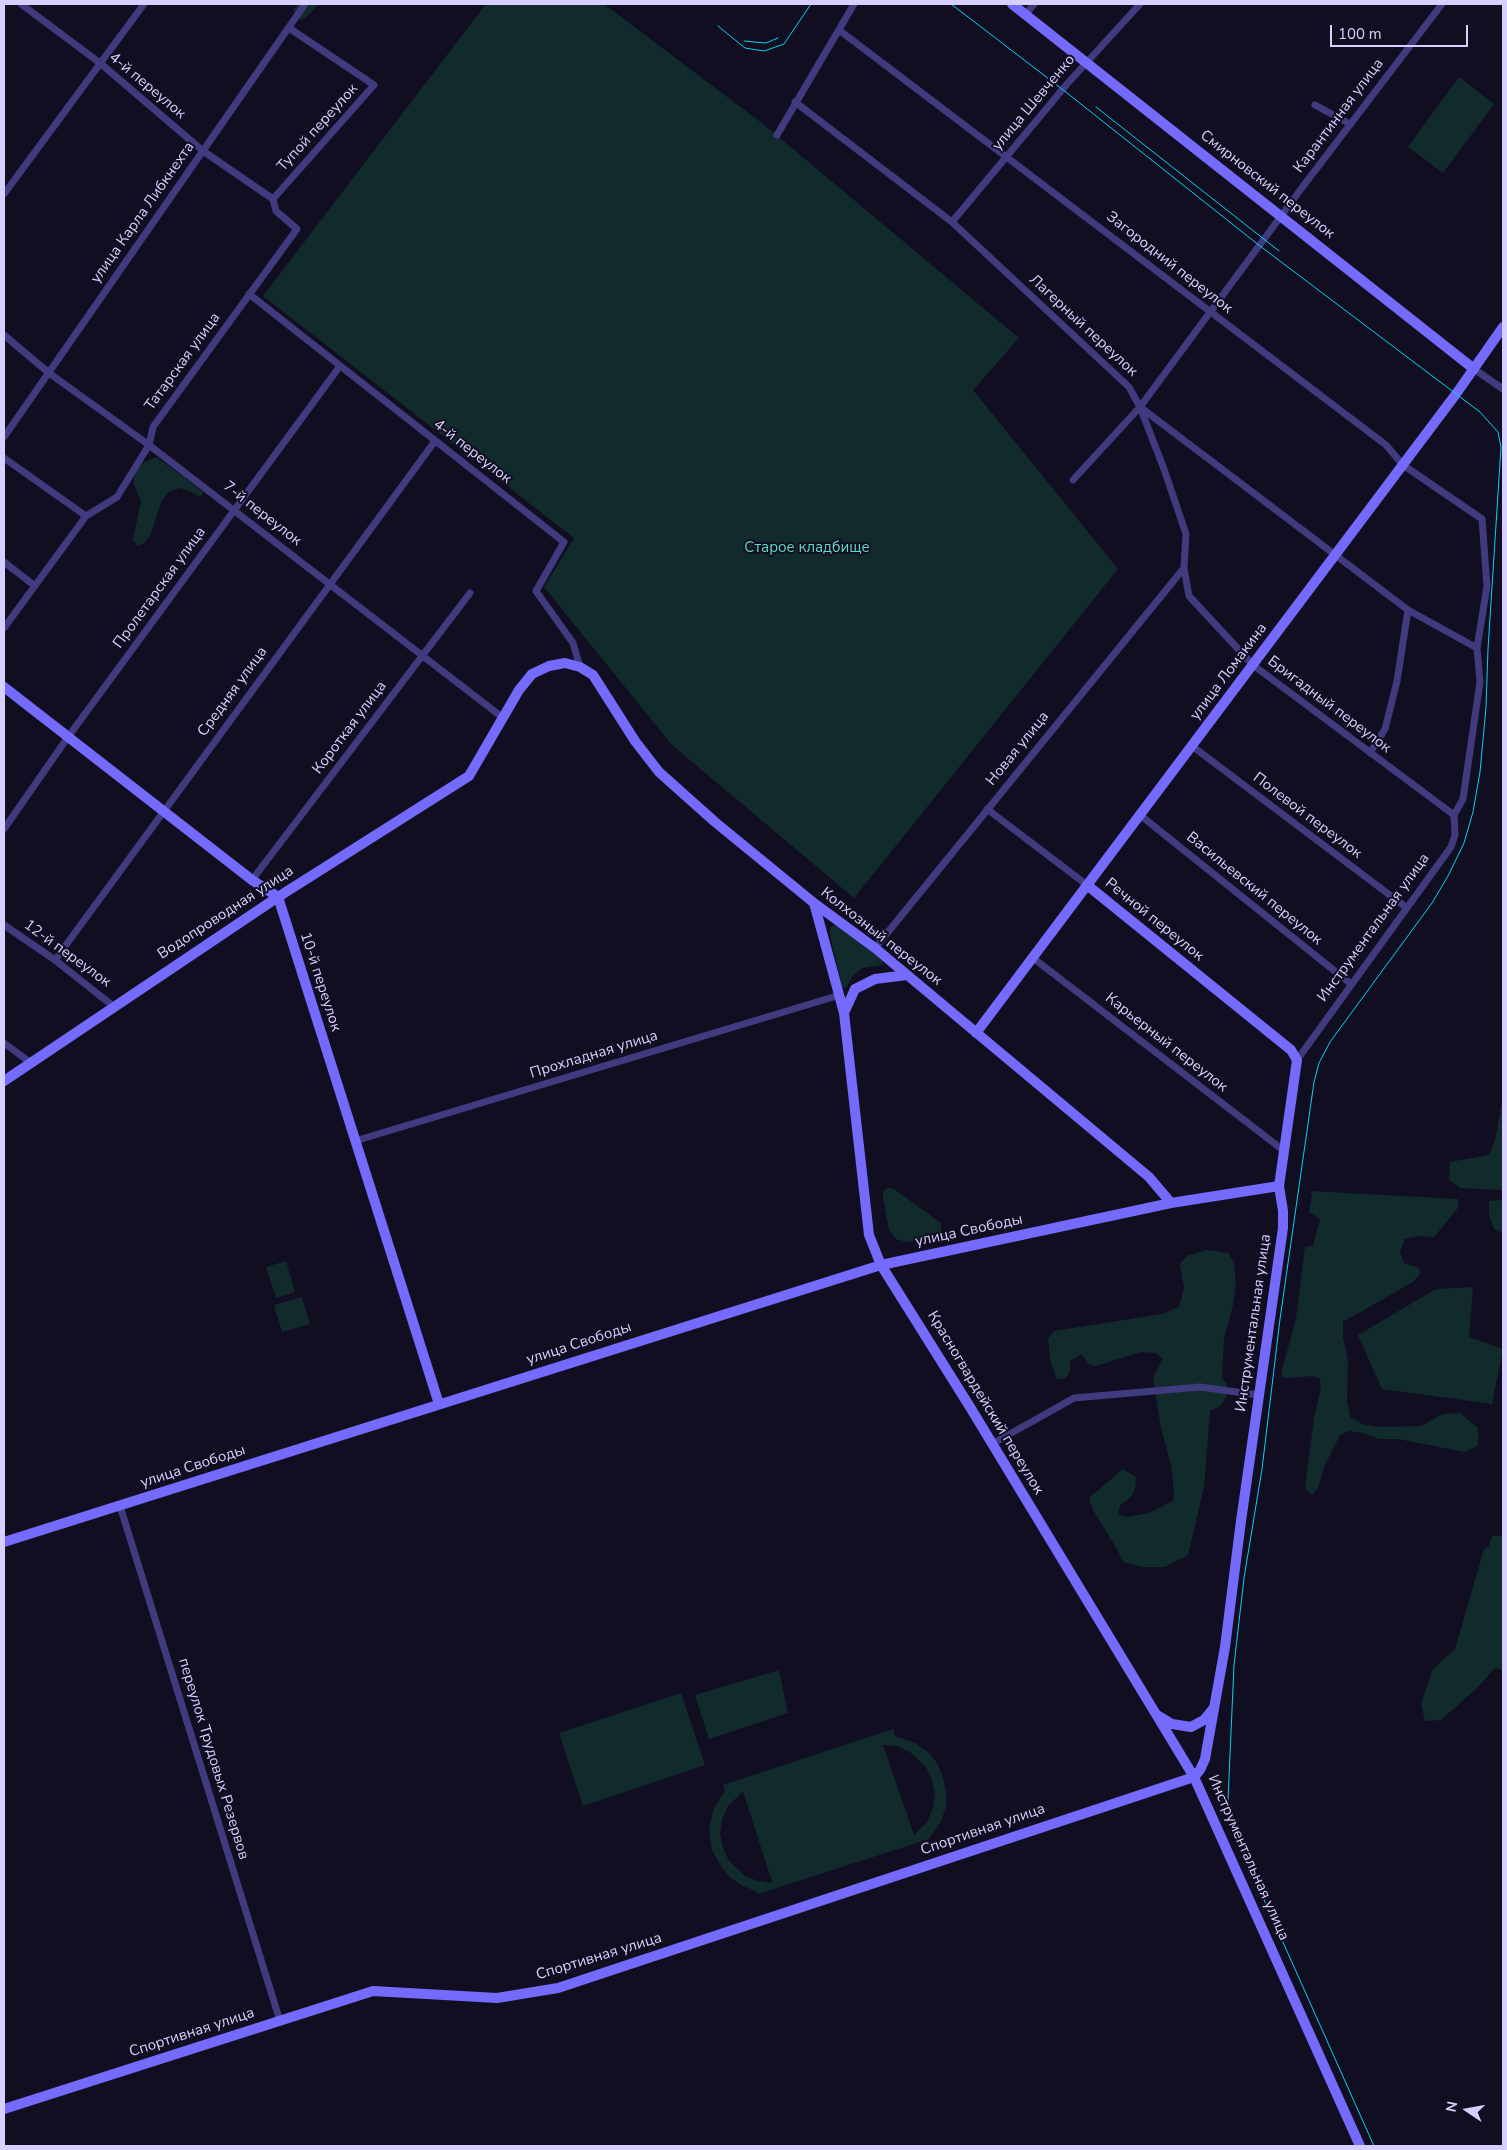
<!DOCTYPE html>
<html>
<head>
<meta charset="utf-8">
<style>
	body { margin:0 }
	#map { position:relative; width:1507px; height:2150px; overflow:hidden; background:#120e22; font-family:"Nunito Sans",sans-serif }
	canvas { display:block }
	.frame { position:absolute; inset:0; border:5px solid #d7d0fe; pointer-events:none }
	.north { position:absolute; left:1442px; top:2085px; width:50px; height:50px; -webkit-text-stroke:4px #120e22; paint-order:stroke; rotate:282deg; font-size:14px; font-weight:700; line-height:20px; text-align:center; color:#d7d0fe }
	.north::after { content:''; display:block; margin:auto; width:18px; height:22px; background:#d7d0fe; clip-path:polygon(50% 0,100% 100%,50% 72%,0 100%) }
	.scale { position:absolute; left:1330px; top:25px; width:138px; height:22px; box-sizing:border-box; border:2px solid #d7d0fe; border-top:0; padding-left:6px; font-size:15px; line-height:18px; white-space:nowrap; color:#d7d0fe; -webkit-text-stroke:4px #120e22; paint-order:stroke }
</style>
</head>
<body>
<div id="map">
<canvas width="1507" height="2150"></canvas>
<div class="frame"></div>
<div class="north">N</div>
<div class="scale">100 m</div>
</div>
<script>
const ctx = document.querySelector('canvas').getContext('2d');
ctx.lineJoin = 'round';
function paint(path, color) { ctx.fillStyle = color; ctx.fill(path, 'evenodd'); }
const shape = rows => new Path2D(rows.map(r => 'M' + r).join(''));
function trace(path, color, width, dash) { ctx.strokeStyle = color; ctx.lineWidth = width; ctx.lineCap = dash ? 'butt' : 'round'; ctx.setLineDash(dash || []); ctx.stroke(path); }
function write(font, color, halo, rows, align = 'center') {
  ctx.font = font + ' "Nunito Sans",sans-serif'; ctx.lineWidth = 4; ctx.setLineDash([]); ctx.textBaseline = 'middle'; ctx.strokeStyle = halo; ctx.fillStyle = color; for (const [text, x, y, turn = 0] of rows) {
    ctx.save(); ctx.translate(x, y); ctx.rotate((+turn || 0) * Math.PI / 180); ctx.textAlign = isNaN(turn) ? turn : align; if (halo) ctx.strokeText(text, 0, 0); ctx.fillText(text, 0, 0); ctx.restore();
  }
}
paint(shape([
	[298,4,319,4,306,18,300,20,293,10],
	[486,4,604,4,763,124,1019,338,973,390,1118,569,854,898,672,745,544,587,574,538,263,296],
	[1459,77,1494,104,1443,173,1408,147],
	[156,457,184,477,203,492,200,497,189,491,179,488,169,492,162,500,150,536,144,543,138,546,133,540,141,501,134,485,134,474,143,463],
	[838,925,862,943,883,962,882,965,862,968,852,977,846,988,842,986,831,940,830,929,832,926],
	[1503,1095,1503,1190,1460,1188,1449,1179,1450,1162,1489,1155,1495,1141],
	[887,1188,894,1189,941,1223,941,1234,937,1237,907,1242,896,1239,889,1230,883,1197,883,1192],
	[1310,1191,1458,1199,1458,1208,1434,1237,1421,1236,1405,1239,1400,1252,1404,1263,1419,1268,1421,1273,1413,1282,1343,1322,1343,1337,1348,1361,1347,1400,1350,1417,1362,1424,1377,1427,1421,1426,1443,1414,1460,1413,1477,1427,1479,1436,1477,1446,1465,1452,1398,1439,1378,1439,1364,1433,1349,1431,1340,1435,1324,1467,1318,1488,1312,1495,1305,1488,1314,1418,1321,1388,1320,1379,1314,1376,1285,1378,1281,1374,1296,1318,1305,1247,1313,1246,1320,1219,1309,1212,1312,1196],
	[1503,1200,1503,1234,1494,1229,1489,1214,1489,1201],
	[1207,1250,1228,1253,1234,1262,1236,1285,1233,1305,1224,1339,1222,1378,1227,1384,1227,1396,1220,1406,1210,1411,1204,1487,1188,1555,1165,1567,1143,1567,1123,1562,1118,1551,1093,1510,1089,1498,1123,1469,1136,1477,1135,1489,1131,1497,1120,1505,1118,1515,1127,1517,1149,1513,1173,1501,1174,1492,1171,1465,1161,1428,1153,1377,1163,1359,1156,1353,1141,1352,1096,1366,1088,1364,1082,1354,1070,1361,1070,1371,1065,1379,1057,1379,1051,1364,1048,1339,1054,1331,1162,1314,1179,1307,1184,1288,1180,1264,1187,1256],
	[286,1261,295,1292,276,1298,266,1267],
	[1473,1287,1469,1337,1503,1349,1492,1404,1382,1389,1358,1335,1436,1289],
	[302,1297,310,1324,282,1332,274,1305],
	[1492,1536,1503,1536,1503,1670,1495,1668,1477,1688,1441,1720,1425,1721,1421,1703,1433,1669,1455,1649,1484,1549,1489,1546],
	[779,1670,788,1713,709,1739,695,1695],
	[681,1693,705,1765,583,1806,559,1733],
	[893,1729,895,1736,915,1743,928,1752,937,1763,943,1777,946,1792,946,1807,941,1821,929,1839,758,1894,756,1891,743,1886,731,1878,722,1868,712,1850,709,1829,714,1808,725,1791,723,1785],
	[883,1745,897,1746,910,1752,926,1767,932,1780,935,1794,933,1808,927,1822,914,1835],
	[743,1791,772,1882,772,1883,758,1881,745,1876,729,1861,723,1848,720,1834,722,1819,728,1806]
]), '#112b2c');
trace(shape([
	[1026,14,1034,4],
	[839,30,1386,445,1403,465,1482,519,1487,586,1477,648,1480,682,1463,799,1454,815,1455,835,1451,847,1297,1060],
	[795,102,952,222,1129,387,1140,407,1408,610,1477,648],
	[1315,105,1350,124],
	[777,135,854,4],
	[4,194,144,4],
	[273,199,374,85,289,28],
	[952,222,1067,84,1140,4],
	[249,294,564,542,536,591,573,643,580,667],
	[4,335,49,373,149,445,502,717],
	[1474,369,1503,389],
	[1140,407,1164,469,1186,534,1184,568,1189,596,1253,665,1454,815],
	[4,437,305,4],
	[4,458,86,516],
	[1073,480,1140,407,1304,185,1442,4],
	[4,562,35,586],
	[4,628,86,516,117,497,149,445,153,427,297,229,276,211,273,199,203,151,100,63,21,4],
	[1192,746,1407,908],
	[1370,753,1385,729,1397,681,1408,610],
	[987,809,1087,885],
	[1140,815,1351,984],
	[4,829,68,737,340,366],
	[252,880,470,593],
	[4,925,55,960,113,1006],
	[875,948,1184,568],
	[1033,958,1283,1150],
	[55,960,435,441],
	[4,1043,31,1063],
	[355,1141,840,995],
	[992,1444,1074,1398,1200,1387,1259,1395],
	[120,1506,280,2021]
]), '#403b7f', 7);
trace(shape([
	[1012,4,1474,369],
	[4,687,252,880,278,897,439,1404],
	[1087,885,1291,1050,1297,1060,1279,1186,1283,1211,1283,1228,1241,1521,1225,1647,1205,1759,1200,1770,1194,1777],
	[814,903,844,1013],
	[907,975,875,979,855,989,844,1013,869,1235,881,1265,970,1407,1194,1777,1360,2146],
	[976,1033,1456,394,1503,327],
	[4,1081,278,897,469,776,519,690,532,674,549,666,565,663,580,667,593,675,635,741,659,772,715,822,814,903,875,948,1149,1177,1171,1203],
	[4,1542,881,1265,1171,1203,1279,1186],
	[1157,1715,1172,1724,1191,1727,1204,1720,1213,1709],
	[4,2109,373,1991,497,1998,558,1988,1194,1777]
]), '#746afb', 10);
trace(shape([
	[768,4,774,4],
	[951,4,1062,89,1260,246,1480,412,1498,432,1501,447,1488,649,1486,707,1480,772,1473,812,1464,843,1448,876,1432,903,1330,1042,1319,1063,1314,1082,1280,1319,1262,1469,1244,1578,1234,1665,1228,1800,1236,1837,1374,2146],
	[718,26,745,48,764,51,784,44,811,4],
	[744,41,766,43,778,38],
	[1096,107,1279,251]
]), '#07d2f3', 1);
write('15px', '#d7d0fe', '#120e22', [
	["4-й переулок",147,86,40],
	["улица Шевченко",1034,103,-50],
	["Карантинная улица",1339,116,-53],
	["Тупой переулок",318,128,-48],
	["Смирновский переулок",1267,185,38],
	["улица Карла Либкнехта",143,213,-55],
	["Загородний переулок",1169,263,38],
	["Лагерный переулок",1083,326,43],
	["Татарская улица",183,362,-54],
	["4-й переулок",472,452,38],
	["7-й переулок",262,514,38],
	["Пролетарская улица",160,588,-54],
	["улица Ломакина",1229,672,-53],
	["Средняя улица",233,692,-54],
	["Бригадный переулок",1329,705,37],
	["Короткая улица",350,728,-53],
	["Новая улица",1018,749,-51],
	["Полевой переулок",1307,816,37],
	["Васильевский переулок",1254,889,39],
	["Водопроводная улица",226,913,-33],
	["Речной переулок",1154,920,39],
	["Инструментальная улица",1374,928,-54],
	["Колхозный переулок",881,937,38],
	["12-й переулок",67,954,36],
	["10-й переулок",320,982,72],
	["Карьерный переулок",1166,1043,38],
	["Прохладная улица",594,1055,-17],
	["улица Свободы",969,1231,-12],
	["Инструментальная улица",1254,1323,-82],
	["улица Свободы",579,1344,-18],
	["Красногвардейский переулок",985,1403,59],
	["улица Свободы",193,1467,-18],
	["переулок Трудовых Резервов",213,1759,73],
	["Спортивная улица",983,1830,-19],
	["Инструментальная улица",1248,1858,66],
	["Спортивная улица",599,1957,-17],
	["Спортивная улица",192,2033,-18]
]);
write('15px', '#5edbc1', '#120e22', [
	["Старое кладбище",807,548]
]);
</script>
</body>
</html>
